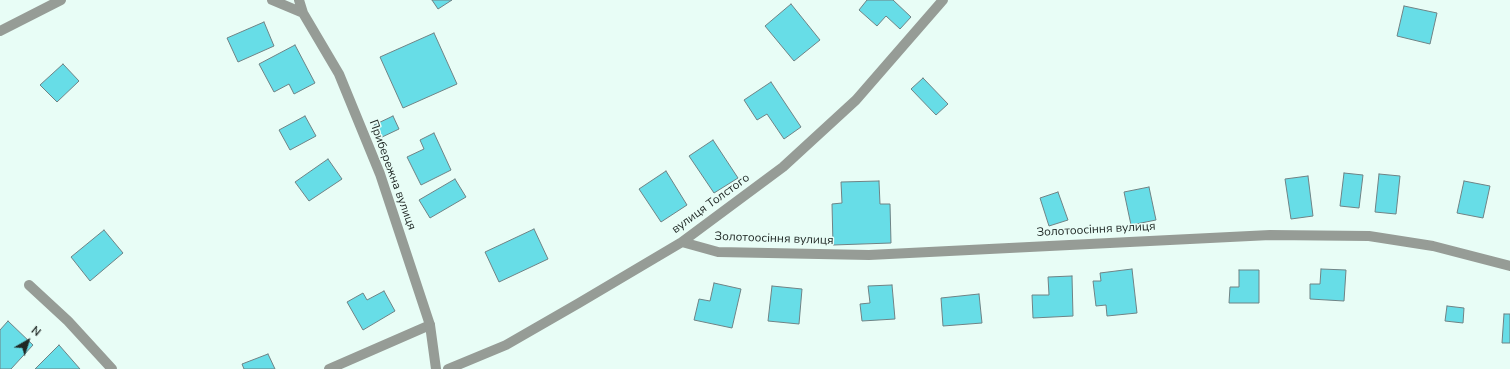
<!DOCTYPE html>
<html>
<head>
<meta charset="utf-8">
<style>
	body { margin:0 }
	#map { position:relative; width:1510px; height:369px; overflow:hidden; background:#e8fdf6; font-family:"Nunito Sans",sans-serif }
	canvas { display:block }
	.north { position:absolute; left:8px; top:321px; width:40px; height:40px; -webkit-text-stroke:3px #e8fdf6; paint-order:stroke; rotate:39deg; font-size:11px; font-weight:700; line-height:16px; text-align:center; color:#1f2724 }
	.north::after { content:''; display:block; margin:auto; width:14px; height:18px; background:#1f2724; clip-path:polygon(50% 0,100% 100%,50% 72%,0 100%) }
</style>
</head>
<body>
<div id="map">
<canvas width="1510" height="369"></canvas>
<div class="north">N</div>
</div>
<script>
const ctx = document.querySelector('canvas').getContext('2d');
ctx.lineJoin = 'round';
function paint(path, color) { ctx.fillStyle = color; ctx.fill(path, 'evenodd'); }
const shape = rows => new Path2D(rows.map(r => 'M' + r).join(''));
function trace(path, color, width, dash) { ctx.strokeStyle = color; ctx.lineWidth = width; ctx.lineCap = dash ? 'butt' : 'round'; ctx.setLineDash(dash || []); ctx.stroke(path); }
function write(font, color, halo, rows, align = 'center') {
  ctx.font = font + ' "Nunito Sans",sans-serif'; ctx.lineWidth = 3; ctx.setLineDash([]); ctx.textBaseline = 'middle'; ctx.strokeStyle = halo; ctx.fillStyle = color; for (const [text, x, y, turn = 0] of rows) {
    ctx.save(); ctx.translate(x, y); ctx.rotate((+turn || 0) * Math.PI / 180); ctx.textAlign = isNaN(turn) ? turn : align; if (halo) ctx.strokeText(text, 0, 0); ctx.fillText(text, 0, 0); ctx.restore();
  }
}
const building = shape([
	[432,0,452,0,438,9,432,0],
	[867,0,893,0,911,17,900,29,886,16,877,26,859,10,867,0],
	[791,4,820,40,794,61,765,26,791,4],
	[1404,6,1437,13,1430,44,1397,36,1404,6],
	[264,22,274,46,238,62,227,38,264,22],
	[434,33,457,84,403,108,380,57,434,33],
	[295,45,315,83,294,94,289,84,274,92,259,64,295,45],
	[63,64,79,81,57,102,40,85,63,64],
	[923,78,948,104,936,115,911,89,923,78],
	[771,82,801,127,784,139,767,114,757,120,744,100,771,82],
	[305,116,316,136,290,150,279,130,305,116],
	[393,116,399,129,380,138,374,125,393,116],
	[434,133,451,170,421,185,407,157,424,149,420,140,434,133],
	[713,140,738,178,714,193,689,156,713,140],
	[328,159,342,179,309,201,295,182,328,159],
	[666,171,687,205,661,222,639,189,666,171],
	[1344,173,1363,175,1359,208,1340,206,1344,173],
	[1379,174,1400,176,1396,214,1375,212,1379,174],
	[1308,176,1313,216,1291,219,1285,179,1308,176],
	[455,179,466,197,430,218,419,200,455,179],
	[879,181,880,204,890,204,891,243,833,245,832,204,842,203,841,182,879,181],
	[1464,181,1490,186,1483,218,1457,213,1464,181],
	[1149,187,1156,220,1131,225,1124,192,1149,187],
	[1058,192,1068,220,1049,226,1040,198,1058,192],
	[534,229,548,259,499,282,485,252,534,229],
	[104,230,123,253,90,281,71,257,104,230],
	[1132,269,1137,313,1107,316,1106,305,1096,306,1093,281,1101,281,1100,273,1132,269],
	[1321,269,1346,270,1344,301,1310,299,1310,284,1320,284,1321,269],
	[1239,270,1259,270,1259,303,1229,303,1230,287,1239,287,1239,270],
	[1072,276,1073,316,1033,318,1032,295,1049,295,1048,277,1072,276],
	[714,283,741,289,732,328,694,320,699,299,710,301,714,283],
	[892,285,895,319,862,321,860,304,870,303,868,286,892,285],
	[772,286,802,289,799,324,768,321,772,286],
	[384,291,395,311,363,330,347,302,363,293,367,300,384,291],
	[979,294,982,323,943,326,941,298,979,294],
	[1447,306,1464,308,1463,323,1445,321,1447,306],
	[1504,314,1510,314,1510,343,1502,343,1504,314],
	[8,321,33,345,11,369,0,369,0,330,8,321],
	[59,345,80,369,35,369,59,345],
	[268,354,275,369,244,369,242,364,268,354]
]);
paint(building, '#67dde7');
trace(building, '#6f8385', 1);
trace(shape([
	[0,31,61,0],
	[29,285,68,321,112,369],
	[329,369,430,325]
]), '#969c96', 10);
trace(shape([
	[272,0,303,13],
	[299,0,303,13,339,74,380,174,430,325,436,369],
	[682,242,718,252,869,255,1270,235,1369,236,1433,246,1510,266],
	[448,369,506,345,579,303,682,242,783,167,856,100,943,0]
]), '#969c96', 10);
write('12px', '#1f2724', '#e8fdf6', [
	["Прибережна вулиця",392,175,70],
	["вулиця Толстого",711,204,-36],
	["Золотоосіння вулиця",1096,230,-3],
	["Золотоосіння вулиця",774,239,2]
]);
</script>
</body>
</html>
